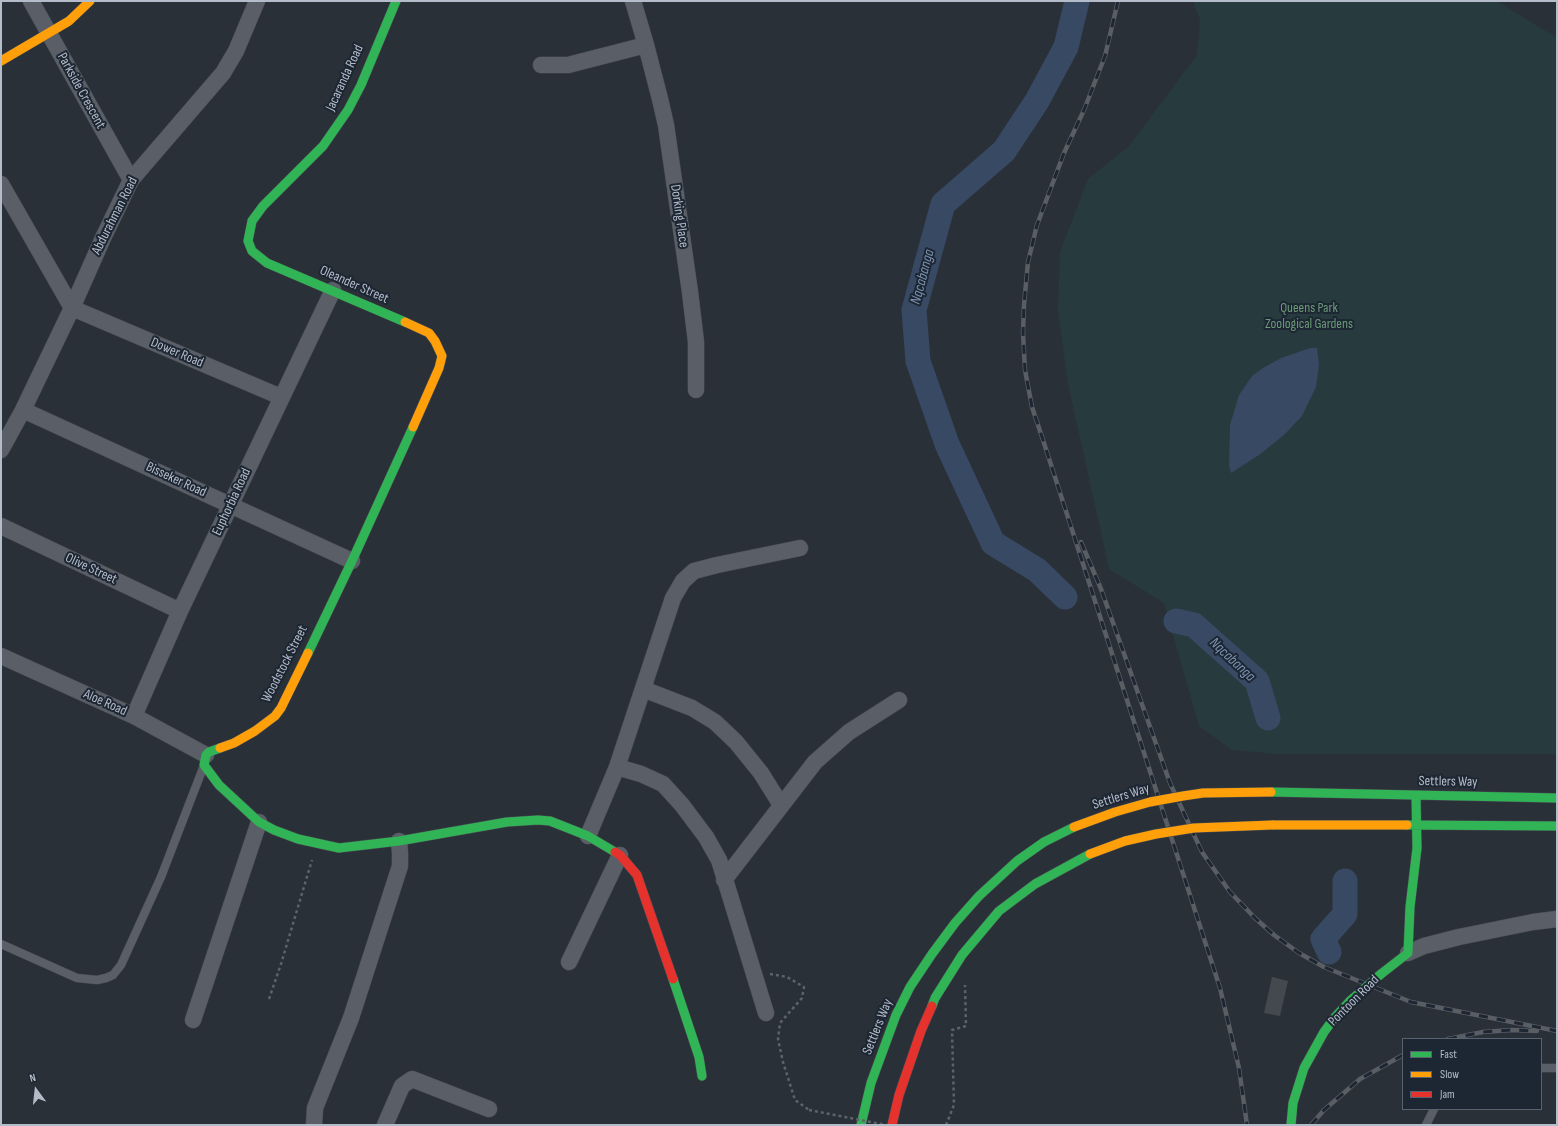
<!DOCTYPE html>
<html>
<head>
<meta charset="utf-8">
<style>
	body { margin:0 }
	#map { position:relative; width:1558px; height:1126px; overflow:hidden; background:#2a3038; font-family:"Sofia Sans Condensed",sans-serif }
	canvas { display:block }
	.frame { position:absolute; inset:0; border:2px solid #b4bcc9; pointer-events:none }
	.legend { position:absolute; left:1402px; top:1038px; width:140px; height:72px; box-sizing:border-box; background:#1d2633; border:1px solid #59626f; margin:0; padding:5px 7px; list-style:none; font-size:12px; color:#b4bcc9 }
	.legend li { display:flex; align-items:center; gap:8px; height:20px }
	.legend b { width:20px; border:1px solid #59626f }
	.north { position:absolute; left:16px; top:1070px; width:40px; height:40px; -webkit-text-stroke:3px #1d2633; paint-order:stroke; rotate:345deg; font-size:11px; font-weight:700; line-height:16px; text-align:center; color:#b4bcc9 }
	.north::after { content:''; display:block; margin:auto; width:14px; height:18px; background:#b4bcc9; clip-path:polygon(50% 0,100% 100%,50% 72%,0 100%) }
</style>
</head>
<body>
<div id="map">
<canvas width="1558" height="1126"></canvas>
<div class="frame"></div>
<ul class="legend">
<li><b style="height:5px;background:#30b455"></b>Fast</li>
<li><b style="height:5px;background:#ff9f0a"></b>Slow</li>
<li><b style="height:5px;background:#e5322d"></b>Jam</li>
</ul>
<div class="north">N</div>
</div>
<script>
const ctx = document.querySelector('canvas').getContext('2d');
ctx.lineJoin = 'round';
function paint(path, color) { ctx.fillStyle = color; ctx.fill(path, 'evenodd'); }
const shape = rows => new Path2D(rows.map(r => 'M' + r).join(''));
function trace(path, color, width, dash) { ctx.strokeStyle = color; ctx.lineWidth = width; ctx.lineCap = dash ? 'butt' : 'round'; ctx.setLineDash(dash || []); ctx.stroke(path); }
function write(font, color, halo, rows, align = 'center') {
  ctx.font = font + ' "Sofia Sans Condensed",sans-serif'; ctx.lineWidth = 4; ctx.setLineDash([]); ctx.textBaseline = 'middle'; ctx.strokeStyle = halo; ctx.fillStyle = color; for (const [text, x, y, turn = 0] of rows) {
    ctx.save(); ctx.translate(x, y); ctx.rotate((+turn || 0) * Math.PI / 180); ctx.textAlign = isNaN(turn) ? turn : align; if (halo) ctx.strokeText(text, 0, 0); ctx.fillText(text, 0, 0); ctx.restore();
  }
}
paint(shape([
	[1193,1,1497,1,1557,38,1557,754,1278,754,1232,750,1199,726,1164,603,1109,569,1068,384,1058,310,1060,252,1088,179,1129,146,1197,55,1200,20]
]), '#273a3e');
paint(shape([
	[1310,348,1317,348,1319,365,1316,387,1302,416,1284,435,1259,455,1231,473,1229,465,1230,425,1239,395,1252,376,1263,368,1281,358]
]), '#384963');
trace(shape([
	[1065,597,1037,570,993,543,947,444,918,361,914,310,943,204,1004,151,1037,101,1066,47,1077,1],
	[1176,621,1194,625,1257,681,1268,718],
	[1329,952,1323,939,1345,914,1345,881]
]), '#384963', 25);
paint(shape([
	[1272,977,1288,981,1280,1016,1264,1013]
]), '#444950');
const lane = shape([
	[1,944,77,978,97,980,106,978,113,975,121,965,161,877,203,768],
	[1541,1068,1557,1068],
	[1426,1125,1434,1109]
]);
const street = shape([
	[31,1,131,180],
	[633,1,646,45,660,99,666,125,690,292,696,342,696,390],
	[541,65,568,65,646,45],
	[1,184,72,308,281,397],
	[23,410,352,561],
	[1,450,23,410,72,308,103,238,131,180,223,73,236,51,257,1],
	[1,526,180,611],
	[1,656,134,716,206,755],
	[643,689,692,708,715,722,736,742,761,773,781,805],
	[134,716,180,611,333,290],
	[617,767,641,774,663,784,682,805,706,837,719,860,766,1013],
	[588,836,617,767,673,598,683,581,694,571,717,565,800,548],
	[724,880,815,762,849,732,899,700],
	[1408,953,1424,946,1459,937,1533,922,1557,919],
	[569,962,620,855],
	[193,1020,259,822],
	[314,1125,315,1108,351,1018,400,866,400,853,399,841],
	[385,1125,402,1086,412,1079,489,1109]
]);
const fast = shape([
	[396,1,361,85,348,110,323,146,263,206,252,221,248,241,252,251,267,263,405,322],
	[308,653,352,561,413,427],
	[220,748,209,752,206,755,204,765,219,785,259,822,274,830,298,839,339,848,399,841,507,822,538,820,550,821,588,836,615,852],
	[1271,792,1557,798],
	[1407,825,1557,826],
	[1381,974,1408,953,1410,907,1417,848,1416,796],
	[673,979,699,1057,702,1076],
	[932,1006,935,998,962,955,999,911,1035,884,1090,854],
	[861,1125,871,1083,896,1015,910,987,932,954,955,923,979,896,1017,861,1044,842,1074,827],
	[1291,1125,1293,1103,1304,1068,1324,1032,1335,1017,1350,1001]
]);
const slow = shape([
	[1,61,69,21,90,1],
	[405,322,429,333,435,341,442,356,439,368,413,427],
	[220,748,234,743,255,731,275,716,281,708,308,653],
	[1272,825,1407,825]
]);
const jam = shape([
	[615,852,620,855,637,875,673,979],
	[892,1125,899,1095,921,1031,932,1006]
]);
trace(lane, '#484c53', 9);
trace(street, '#484c53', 17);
trace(fast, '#484c53', 10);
trace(slow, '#484c53', 10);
trace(jam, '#484c53', 10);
trace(shape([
	[770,974,787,977,804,987,802,998,780,1023,778,1039,783,1062,795,1100,809,1110],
	[269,999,281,964,312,860],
	[946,1125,954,1105,952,1030,966,1026,965,985]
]), '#5d636a', 2.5, [3, 3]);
trace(lane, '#5a5e66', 8);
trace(street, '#5a5e66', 16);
trace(fast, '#30b455', 9);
trace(slow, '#ff9f0a', 9);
trace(jam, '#e5322d', 9);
const rail = shape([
	[1118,1,1105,56,1084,110,1064,153,1037,225,1028,262,1024,305,1023,333,1025,370,1032,407,1043,440,1220,988,1239,1068,1247,1125],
	[1081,542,1101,589,1170,783,1202,852,1230,892,1255,918,1274,935,1299,953,1324,967,1411,1002,1557,1031],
	[1448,1039,1483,1032,1511,1030,1537,1031],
	[1311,1125,1324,1110,1360,1079,1403,1055]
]);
trace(rail, '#595d64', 4.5);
trace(rail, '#1d2633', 3, [9]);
const fastBridge = shape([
	[1350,1001,1381,974]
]);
const slowBridge = shape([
	[1074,827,1115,812,1150,802,1183,796,1203,793,1271,792],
	[1090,854,1125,841,1156,834,1194,828,1272,825]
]);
trace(fastBridge, '#484c53', 10, []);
trace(slowBridge, '#484c53', 10, []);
trace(shape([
	[809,1110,886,1125]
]), '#5d636a', 2.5, [3, 3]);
trace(fastBridge, '#30b455', 9);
trace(slowBridge, '#ff9f0a', 9);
write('14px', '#b4bcc9', '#1d2633', [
	["Jacaranda Road",345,78,-65],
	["Parkside Crescent",81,91,61],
	["Abdurahman Road",115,216,-63],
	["Dorking Place",679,216,82],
	["Oleander Street",354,285,24],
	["Dower Road",177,353,23],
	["Bisseker Road",176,480,25],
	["Euphorbia Road",232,502,-65],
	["Olive Street",91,569,25],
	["Woodstock Street",285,664,-63],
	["Aloe Road",105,703,24],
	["Settlers Way",1448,782,1],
	["Settlers Way",1121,797,-17],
	["Pontoon Road",1354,1001,-45],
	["Settlers Way",878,1027,-68]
]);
write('14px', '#6b9a76', '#1d2633', [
	["Queens Park",1309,308],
	["Zoological Gardens",1309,324]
]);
write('italic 15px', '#7c92b1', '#1d2633', [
	["Nqcabanga",923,277,-75],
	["Nqcabanga",1232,660,43]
]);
</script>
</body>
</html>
